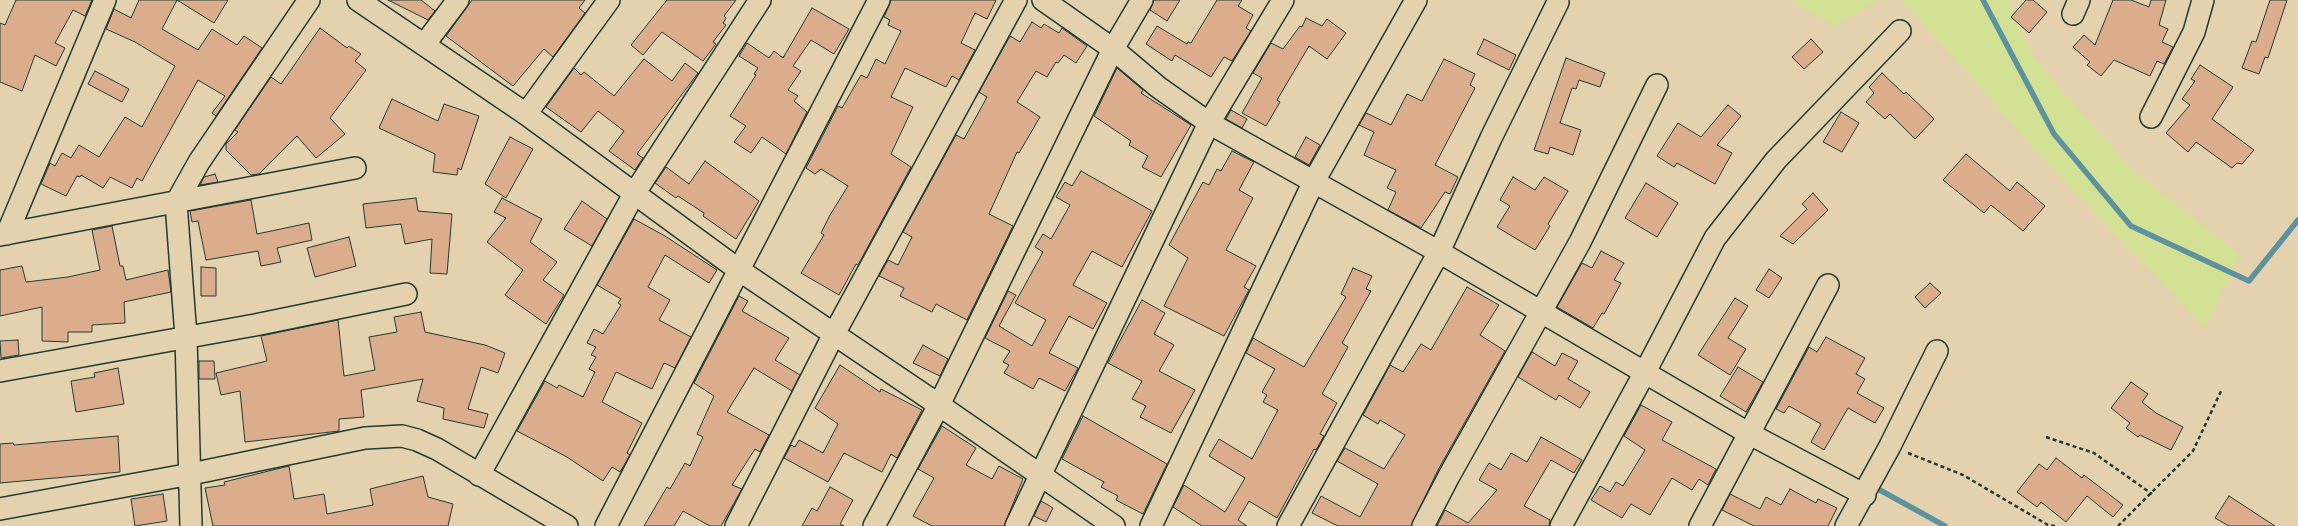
<!DOCTYPE html>
<html>
<head>
<meta charset="utf-8">
<style>
	body { margin:0 }
	canvas { display:block; background:#e4d2af }
</style>
</head>
<body>
<canvas width="2298" height="526"></canvas>
<script>
const ctx = document.querySelector('canvas').getContext('2d');
ctx.lineJoin = 'round';
function paint(path, color) { ctx.fillStyle = color; ctx.fill(path, 'evenodd'); }
const shape = rows => new Path2D(rows.map(r => 'M' + r).join(''));
function trace(path, color, width, dash) { ctx.strokeStyle = color; ctx.lineWidth = width; ctx.lineCap = dash ? 'butt' : 'round'; ctx.setLineDash(dash || []); ctx.stroke(path); }
paint(shape([
	[1790,0,1878,0,1835,26],
	[1902,0,2008,0,2034,59,2131,169,2240,255,2205,328,2038,153]
]), '#d3e194');
trace(shape([
	[1983,0,2054,134,2131,226,2249,281,2298,220],
	[1878,489,1945,526]
]), '#5d929f', 5.5);
const building = shape([
	[16,0,92,0,85,16,73,10,55,43,65,48,56,66,35,55,22,91,0,82,0,23,5,25,16,0],
	[139,0,177,0,162,29,198,50,212,29,237,45,244,36,262,48,216,116,212,113,225,96,198,80,142,181,137,178,132,188,110,177,103,188,81,175,80,177,77,176,66,196,41,184,50,163,55,166,62,153,71,158,79,145,99,157,125,117,142,127,175,66,135,42,106,29,114,9,131,18,139,0],
	[177,0,228,0,214,23,177,0],
	[388,0,421,0,435,11,428,20,388,0],
	[472,0,585,0,579,8,585,13,553,57,544,49,513,86,446,36,472,0],
	[667,0,736,0,724,16,726,18,723,23,726,25,713,42,716,44,703,61,662,32,643,55,631,45,667,0],
	[891,0,996,0,987,19,975,13,961,43,975,50,959,80,952,76,946,87,905,68,891,97,913,107,891,154,911,167,858,265,856,264,839,295,801,273,824,235,821,233,830,215,848,186,821,169,815,174,806,168,838,106,842,108,861,75,867,78,876,59,885,64,901,31,888,25,890,20,884,17,891,0],
	[1154,0,1180,0,1167,21,1150,10,1154,0],
	[1217,0,1242,0,1238,6,1253,15,1246,28,1251,31,1232,61,1224,57,1211,77,1175,55,1172,61,1146,44,1157,26,1187,44,1188,42,1191,43,1217,0],
	[2026,0,2033,0,2047,12,2029,33,2011,17,2026,0],
	[2113,0,2131,0,2149,7,2151,0,2166,0,2159,25,2168,29,2162,42,2173,47,2164,64,2157,61,2150,76,2114,60,2101,76,2087,65,2090,62,2073,47,2084,35,2095,45,2113,0],
	[2270,0,2287,0,2268,58,2265,57,2259,74,2242,68,2252,41,2256,42,2270,0],
	[812,8,849,29,834,54,811,40,793,66,801,71,788,90,798,96,794,101,807,112,786,154,762,137,751,153,734,142,746,126,730,116,756,75,754,74,758,68,739,56,747,43,769,58,774,51,783,58,812,8],
	[1306,18,1322,26,1327,19,1346,33,1327,59,1309,46,1277,100,1280,102,1266,126,1242,113,1262,78,1253,73,1271,43,1283,49,1300,26,1302,27,1306,18],
	[1032,22,1041,28,1044,24,1059,33,1062,28,1087,46,1076,63,1064,55,1058,63,1056,62,1047,77,1036,71,1017,102,1040,117,1019,153,1017,152,989,214,1013,226,967,320,936,304,932,312,900,296,904,288,879,276,888,260,898,265,912,237,903,232,956,135,964,139,987,97,979,92,1010,36,1020,42,1032,22],
	[320,28,347,48,349,46,361,54,355,61,366,70,330,118,345,134,316,158,297,136,259,174,251,175,226,150,226,144,238,132,235,130,271,77,281,84,320,28],
	[1484,39,1516,55,1509,70,1477,54,1484,39],
	[1811,39,1823,52,1804,69,1792,57,1811,39],
	[1566,58,1605,73,1600,87,1579,80,1576,89,1572,88,1560,123,1581,130,1573,155,1550,147,1548,154,1534,150,1566,58],
	[644,59,672,81,685,63,698,73,637,154,643,158,635,170,609,151,624,131,598,111,581,132,546,107,574,68,581,75,584,72,614,96,644,59],
	[1444,59,1475,74,1470,85,1475,88,1435,165,1458,177,1450,194,1445,192,1421,228,1388,210,1396,192,1387,188,1396,170,1364,155,1374,132,1359,125,1366,113,1391,125,1407,94,1422,101,1444,59],
	[2200,65,2233,87,2212,119,2254,150,2242,164,2237,163,2232,168,2196,142,2188,152,2166,133,2190,105,2182,99,2195,81,2191,79,2200,65],
	[1117,68,1143,90,1141,93,1191,125,1161,177,1142,167,1148,156,1129,145,1131,141,1094,116,1117,68],
	[95,71,129,89,122,102,88,84,95,71],
	[1882,73,1904,94,1906,92,1934,119,1915,139,1890,114,1885,119,1866,102,1874,93,1869,87,1882,73],
	[392,99,438,121,444,104,479,116,461,170,458,168,457,175,433,172,435,154,379,128,392,99],
	[1728,105,1741,116,1717,145,1732,153,1715,184,1677,163,1674,167,1657,156,1678,123,1701,137,1728,105],
	[1231,110,1247,119,1242,128,1226,119,1231,110],
	[1841,112,1859,123,1842,152,1823,142,1841,112],
	[510,137,533,149,506,198,485,184,510,137],
	[1306,137,1320,145,1309,165,1295,157,1306,137],
	[1232,151,1254,162,1239,190,1253,198,1226,250,1256,266,1244,287,1249,290,1224,336,1164,306,1188,258,1169,245,1203,182,1209,185,1217,169,1221,171,1232,151],
	[1966,154,2010,191,2017,182,2045,206,2023,231,1991,205,1984,213,1943,180,1966,154],
	[705,161,759,201,736,239,703,216,704,213,678,196,676,198,655,183,666,167,689,184,705,161],
	[1081,171,1152,211,1122,267,1092,251,1073,285,1107,303,1093,329,1069,316,1049,353,1078,368,1065,391,1039,378,1033,389,1004,373,1009,365,1003,362,1010,351,985,338,1008,291,1016,295,999,326,1032,346,1046,320,1015,303,1043,252,1035,247,1043,234,1051,239,1070,205,1056,197,1065,182,1072,186,1081,171],
	[215,174,218,182,200,185,204,177,215,174],
	[1513,177,1535,190,1544,177,1568,191,1548,224,1550,226,1535,250,1497,227,1510,206,1500,200,1513,177],
	[1646,183,1678,203,1657,237,1625,218,1646,183],
	[1813,193,1828,210,1793,244,1780,236,1807,209,1802,204,1813,193],
	[416,198,418,211,452,214,447,274,430,273,432,239,405,244,401,224,366,228,363,204,416,198],
	[502,198,542,219,530,242,557,262,543,280,564,295,546,324,505,295,523,270,487,242,506,218,494,212,502,198],
	[251,200,257,234,309,223,312,240,277,248,281,262,261,266,258,251,206,260,198,221,192,222,190,211,251,200],
	[582,201,607,219,592,246,564,229,582,201],
	[634,219,665,236,717,270,709,283,665,255,648,287,670,300,659,320,691,337,675,368,664,363,652,389,616,372,602,402,642,423,627,453,630,455,620,472,612,467,603,481,567,457,517,431,545,381,557,388,559,385,583,397,595,372,589,369,596,357,591,355,596,347,587,343,594,329,603,334,621,305,618,303,621,299,597,285,634,219],
	[112,226,120,266,123,266,126,280,168,270,171,292,124,302,125,323,92,325,92,332,68,332,68,342,42,341,42,307,0,316,0,270,22,266,26,282,68,277,100,270,92,230,112,226],
	[349,237,356,266,315,277,307,248,349,237],
	[1601,251,1624,263,1614,280,1621,283,1604,314,1602,313,1593,328,1557,307,1582,263,1592,268,1601,251],
	[201,267,216,268,216,296,201,296,201,267],
	[1353,268,1372,276,1366,289,1371,291,1342,343,1348,347,1322,394,1337,403,1320,434,1324,436,1316,450,1314,449,1277,518,1249,501,1238,520,1247,526,1202,526,1173,507,1184,485,1225,512,1245,478,1209,456,1219,439,1252,459,1278,410,1263,402,1267,395,1262,392,1275,369,1246,353,1253,338,1304,367,1346,297,1341,294,1353,268],
	[1769,269,1782,278,1769,298,1756,290,1769,269],
	[1930,283,1941,293,1925,308,1915,297,1930,283],
	[1467,287,1499,305,1480,335,1505,351,1438,470,1411,526,1338,526,1312,513,1321,496,1360,517,1378,484,1337,461,1345,448,1384,469,1405,435,1380,420,1378,424,1363,415,1390,365,1403,372,1421,344,1431,350,1467,287],
	[739,296,748,301,742,311,789,338,775,360,800,375,792,391,754,368,727,412,769,435,760,452,755,449,732,485,742,489,721,526,710,526,683,511,674,526,644,526,667,487,670,489,685,463,690,466,703,437,697,434,714,396,694,383,739,296],
	[1735,298,1748,306,1728,338,1746,349,1730,375,1698,355,1735,298],
	[1142,300,1165,313,1154,334,1174,345,1159,371,1195,390,1171,433,1140,417,1146,406,1132,399,1142,381,1108,363,1142,300],
	[421,312,425,332,485,345,505,353,498,373,481,367,468,409,488,414,484,428,443,419,444,408,417,401,423,379,361,390,364,417,339,419,339,431,245,442,240,391,221,395,216,373,267,361,261,336,338,320,344,376,375,370,369,337,397,332,394,317,421,312],
	[1826,337,1865,358,1856,374,1865,379,1857,393,1884,408,1875,423,1848,408,1824,450,1811,442,1821,424,1789,406,1784,413,1776,409,1809,347,1817,352,1826,337],
	[18,340,19,355,1,358,0,341,18,340],
	[923,345,948,359,940,376,913,363,923,345],
	[1532,352,1555,366,1562,353,1578,361,1568,379,1590,392,1580,408,1559,395,1556,400,1518,377,1532,352],
	[199,361,214,361,215,379,199,379,199,361],
	[840,365,880,392,881,389,922,410,897,458,891,454,882,472,844,453,828,482,784,458,791,445,795,447,799,440,823,453,838,424,815,408,840,365],
	[1738,367,1763,382,1746,412,1720,396,1738,367],
	[118,368,124,404,76,412,71,381,95,377,94,373,118,368],
	[2131,382,2148,394,2142,402,2156,413,2183,427,2171,450,2140,435,2138,437,2126,428,2130,423,2111,408,2131,382],
	[1641,405,1672,422,1662,440,1716,469,1708,485,1699,479,1692,490,1672,478,1650,515,1631,504,1622,518,1591,500,1600,486,1610,492,1616,482,1623,486,1645,450,1624,436,1641,405],
	[1083,416,1167,464,1143,514,1116,500,1118,496,1101,487,1104,482,1062,459,1083,416],
	[942,426,976,448,966,465,992,479,999,466,1023,479,1004,526,932,526,913,516,934,478,918,469,942,426],
	[118,436,120,472,0,483,0,444,13,443,14,445,118,436],
	[1541,437,1582,460,1574,473,1551,460,1524,506,1550,520,1549,526,1437,526,1445,510,1468,523,1497,490,1479,480,1489,463,1501,470,1511,453,1527,462,1541,437],
	[2056,458,2082,478,2084,475,2123,505,2113,517,2087,496,2066,522,2041,502,2037,507,2017,492,2039,464,2047,470,2056,458],
	[289,466,294,499,324,494,327,514,373,505,370,489,423,476,428,497,453,504,448,526,213,526,205,488,225,485,224,482,289,466],
	[830,487,853,500,840,524,844,526,802,526,812,508,817,511,830,487],
	[1790,489,1816,503,1818,499,1837,508,1828,526,1754,526,1722,510,1730,494,1760,509,1766,497,1781,505,1790,489],
	[163,494,167,521,135,526,131,499,163,494],
	[2229,496,2275,526,2229,526,2215,518,2229,496],
	[1041,501,1053,508,1046,522,1034,516,1041,501]
]);
paint(building, '#dbad8d');
trace(building, '#1f3d34', 1);
const minor = shape([
	[358,0,526,114,739,270,939,405,1114,526],
	[1043,0,1113,49,1158,87,1209,123,1439,252,1748,433,1865,495],
	[2073,14,2079,0],
	[424,45,458,0],
	[526,114,609,0],
	[2151,117,2194,32,2203,0],
	[7,234,105,0],
	[0,235,355,168],
	[0,371,255,325,406,294],
	[479,475,634,194,760,0],
	[0,509,191,474,365,438,402,436,417,440,437,449,567,526],
	[191,526,186,337,176,203,199,162,309,0],
	[606,526,879,0],
	[736,526,834,334,1016,0],
	[874,526,939,405,1113,49,1142,0],
	[1016,526,1209,123,1283,0],
	[1151,526,1314,181,1416,0],
	[1288,526,1439,252,1491,138,1558,2],
	[1423,526,1449,476,1580,242,1657,85],
	[1561,526,1644,374,1715,238,1776,160,1900,31],
	[1700,526,1828,285],
	[1846,526,1890,446,1937,351]
]);
trace(minor, '#1f3d34', 24);
trace(shape([
	[2046,437,2094,453,2152,494],
	[1908,453,1963,475,2048,525,2055,526],
	[2118,526,2193,451,2222,389]
]), '#1f3d34', 2.5, [4, 3]);
trace(minor, '#e4d2af', 21);
</script>
</body>
</html>
